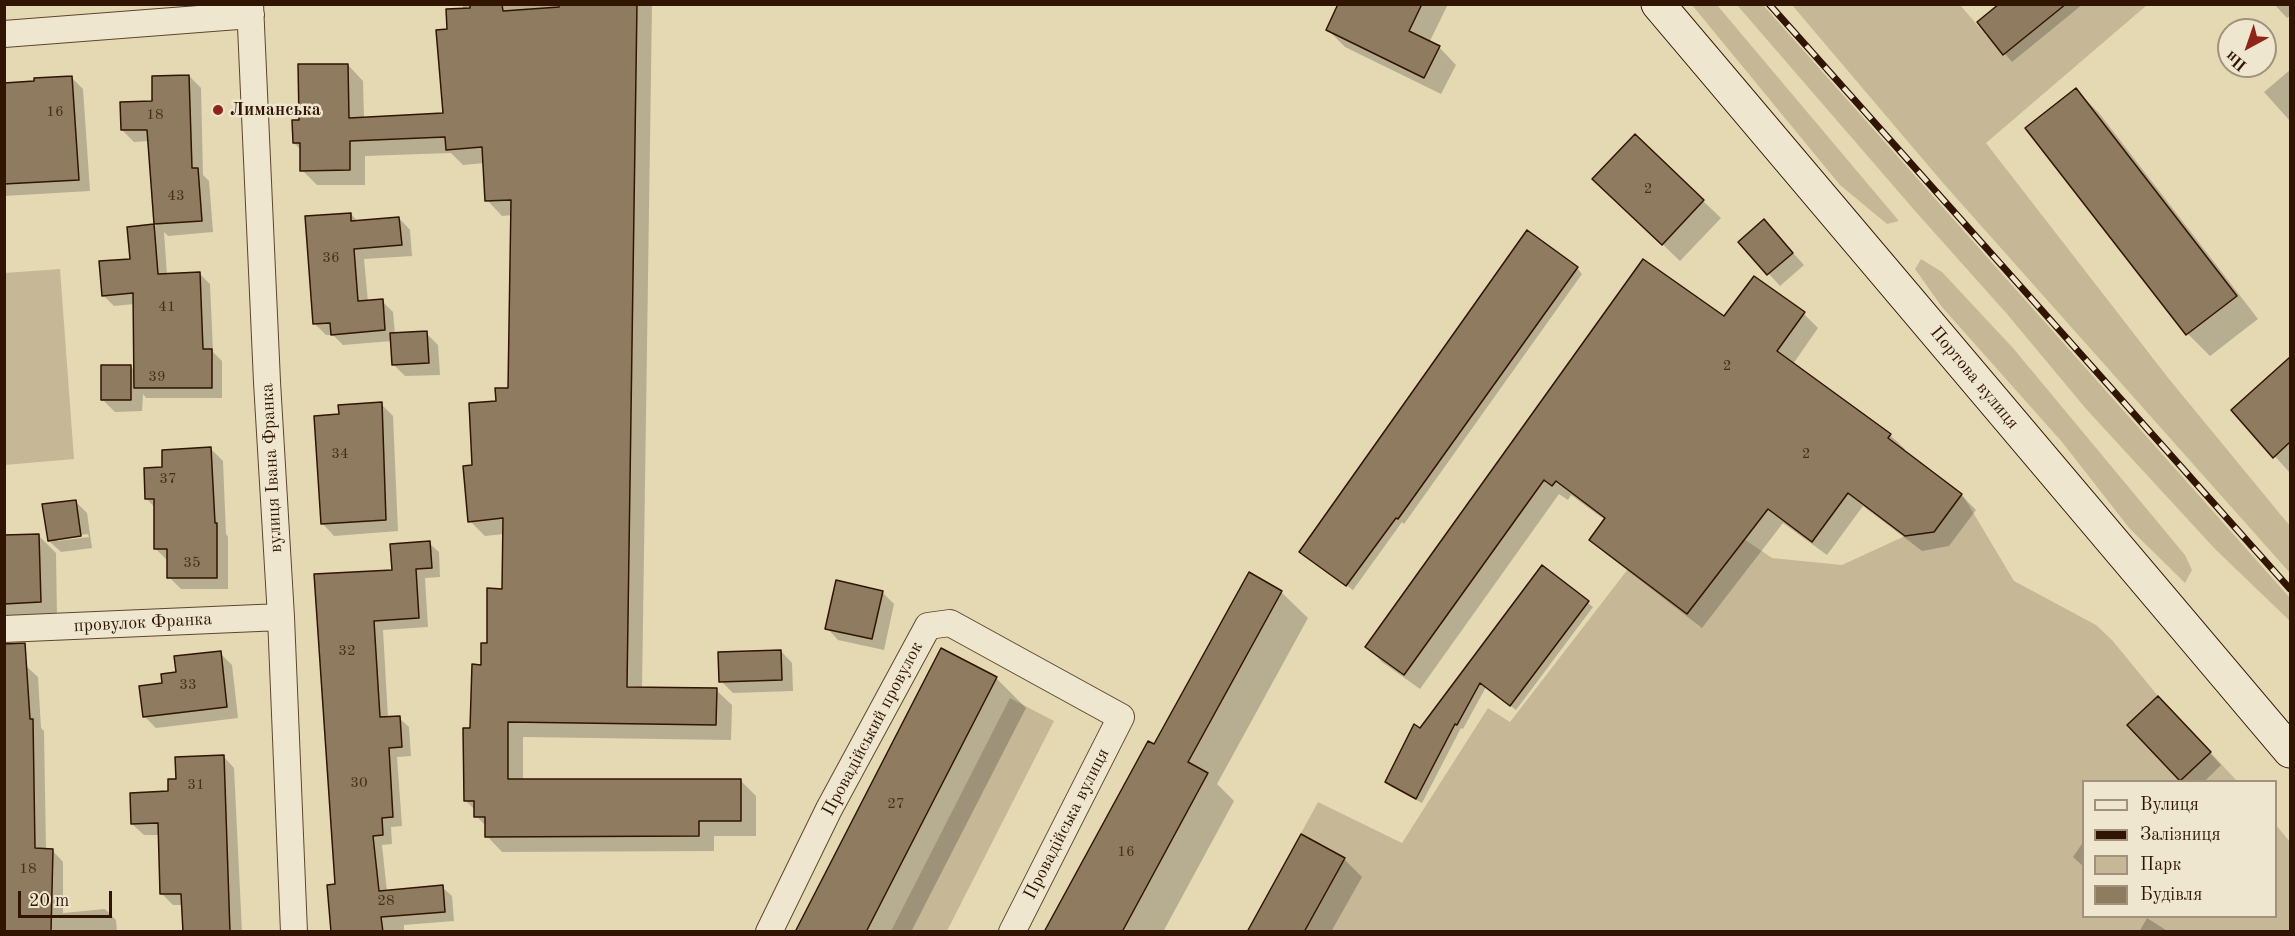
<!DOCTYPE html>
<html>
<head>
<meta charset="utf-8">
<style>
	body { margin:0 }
	#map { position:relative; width:2295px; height:936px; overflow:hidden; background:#e5d9b4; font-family:"Old Standard TT",serif }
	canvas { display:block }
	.frame { position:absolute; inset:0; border:6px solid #311502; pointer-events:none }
	.legend { position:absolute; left:2082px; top:780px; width:195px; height:138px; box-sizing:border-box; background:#eee6ce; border:2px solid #a2927c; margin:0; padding:8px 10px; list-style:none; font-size:18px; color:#311502 }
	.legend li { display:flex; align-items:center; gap:12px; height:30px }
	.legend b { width:30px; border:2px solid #a2927c }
	.north { position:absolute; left:2217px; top:18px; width:60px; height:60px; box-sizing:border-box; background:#eee6ce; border:2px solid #a2927c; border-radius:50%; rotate:220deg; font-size:16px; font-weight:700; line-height:24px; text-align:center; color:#311502 }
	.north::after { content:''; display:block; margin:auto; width:21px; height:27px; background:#8f2418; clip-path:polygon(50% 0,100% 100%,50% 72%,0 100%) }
	.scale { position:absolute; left:18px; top:891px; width:94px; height:27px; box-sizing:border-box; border:3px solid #311502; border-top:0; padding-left:8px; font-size:18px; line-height:21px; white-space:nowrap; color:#311502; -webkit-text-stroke:4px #eee6ce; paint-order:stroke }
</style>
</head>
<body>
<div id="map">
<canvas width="2295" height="936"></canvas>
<div class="frame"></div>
<ul class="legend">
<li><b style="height:8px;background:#eee6ce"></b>Вулиця</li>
<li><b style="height:8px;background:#311502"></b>Залізниця</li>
<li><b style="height:16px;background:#c6b896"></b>Парк</li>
<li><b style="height:16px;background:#8f7b5f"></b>Будівля</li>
</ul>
<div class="north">Пн</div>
<div class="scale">20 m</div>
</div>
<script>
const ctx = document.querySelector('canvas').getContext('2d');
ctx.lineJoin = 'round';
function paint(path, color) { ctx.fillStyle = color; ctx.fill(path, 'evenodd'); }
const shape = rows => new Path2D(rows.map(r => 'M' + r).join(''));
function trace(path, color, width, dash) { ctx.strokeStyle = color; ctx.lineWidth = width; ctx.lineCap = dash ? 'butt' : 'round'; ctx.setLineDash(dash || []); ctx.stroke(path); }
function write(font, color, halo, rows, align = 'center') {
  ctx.font = font + ' "Old Standard TT",serif'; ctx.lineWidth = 5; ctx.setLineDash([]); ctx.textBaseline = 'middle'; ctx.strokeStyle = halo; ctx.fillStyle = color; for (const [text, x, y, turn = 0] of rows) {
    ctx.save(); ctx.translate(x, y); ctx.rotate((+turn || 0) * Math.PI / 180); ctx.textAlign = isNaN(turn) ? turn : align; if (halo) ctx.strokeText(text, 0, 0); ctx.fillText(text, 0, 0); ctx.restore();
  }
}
paint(shape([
	[1692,5,1717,5,1899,221,1887,224,1840,185],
	[1737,5,1763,5,2290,598,2290,621,2216,550,2087,410,2007,314,1916,212],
	[1792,5,1960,5,2003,55,2066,5,2147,5,1986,143,2169,379,2290,526,2290,573,1943,183],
	[1921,259,1942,272,2013,348,2185,555,2192,570,2185,583,2130,529,2062,442,1942,307,1915,269],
	[60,269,74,459,5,465,5,273],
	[1962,494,2014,581,2096,625,2112,640,2158,696,2237,781,2084,782,2084,916,2276,916,2276,825,2290,842,2290,931,1247,932,1318,802,1402,843,1488,708,1510,722,1628,569,1687,614,1744,539,1772,558,1842,565,1905,536,1934,532],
	[1010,698,1054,721,947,931,891,931]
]), '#c6b896');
paint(shape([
	[463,4,652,4,642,689,716,690,732,705,731,740,523,737,523,781,740,780,756,796,756,836,714,836,714,851,502,852,487,836,487,827,476,816,475,810,465,800,472,730,482,666,503,590,504,534,485,536,470,521,473,467,497,403,509,389,512,215,502,216,487,200,485,163,463,165,451,153,365,156,365,185,317,185,302,170,301,150,294,143,301,121,348,65,363,81,364,118,444,115,448,30,463,10],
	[1340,4,1448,4,1429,43,1439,47,1456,65,1441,94,1345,47,1328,30],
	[2001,4,2083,4,2012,62,1979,23],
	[2274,4,2290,4,2290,16,2287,18],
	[2290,70,2290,121,2264,92],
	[189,76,201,88,203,175,209,181,213,232,168,236,164,232,167,275,200,274,210,284,213,352,222,361,222,398,146,398,143,394,142,411,115,412,103,400,131,367,136,372,134,304,114,306,103,295,131,261,129,228,156,226,149,141,134,142,122,130,154,102],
	[71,77,83,89,90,191,4,196,4,85],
	[2076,90,2099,113,2258,319,2210,356,2188,334,2027,128],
	[1612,196,1703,201,1721,218,1680,261],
	[351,214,358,222,399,218,410,230,412,256,364,259,368,302,382,301,393,312,395,334,426,333,438,345,440,375,405,376,393,364,392,341,343,345,333,335,326,335,315,324],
	[1775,233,1804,265,1780,286,1740,242],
	[1644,261,1725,318,1804,314,1818,328,1793,364,1890,435,1905,449,1903,451,1961,495,1976,510,1949,546,1922,551,1863,506,1827,555,1783,523,1702,628,1606,554,1591,540,1605,520,1571,495,1568,500,1559,494,1420,689,1382,662,1367,647],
	[1577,268,1582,274,1404,524,1402,522,1353,590,1307,557],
	[2290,359,2290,473,2233,410],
	[381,404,393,416,398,531,334,536,323,524,341,416],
	[211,449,223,461,226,534,228,537,228,589,181,589,169,577,167,560,155,548,155,508,147,499,164,469],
	[75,501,87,513,92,548,61,552,49,541],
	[88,534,89,537,57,541,57,538],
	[4,536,39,536,56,553,57,619,4,622],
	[429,543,439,552,440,577,425,578,428,627,383,630,388,718,399,718,409,727,411,756,397,757,402,826,391,827,392,844,382,845,387,892,442,887,452,896,454,921,404,925,404,932,333,932,337,885,316,576,393,571],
	[1542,568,1593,607,1516,710,1486,687,1463,729,1461,728,1422,803,1392,787,1387,782],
	[882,592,894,604,884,650,838,640,827,628],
	[1281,592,1308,618,1217,784,1234,801,1163,932,1046,932],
	[781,651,792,663,793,691,733,693,721,681],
	[220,653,232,665,238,718,156,728,144,716,164,685],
	[26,666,38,677,41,728,44,731,46,850,52,850,63,862,63,913,105,909,116,920,117,932,4,932],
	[996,678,1026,708,911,932,797,932],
	[2170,710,2221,765,2204,782,2182,782,2129,725],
	[223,756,234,768,242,932,184,932,183,905,173,905,162,894,160,835,144,835,132,824,170,793,178,780],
	[2084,841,2084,867,2073,857],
	[1344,859,1362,877,1331,932,1249,932],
	[2147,918,2169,932,2139,932]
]), '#0003');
const building = shape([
	[470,4,502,4,503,11,559,7,559,4,637,4,627,687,717,688,716,725,508,722,508,779,741,779,741,821,699,821,699,836,485,837,485,817,474,817,474,801,464,801,463,728,470,728,472,664,481,665,481,643,487,643,487,588,502,589,503,518,468,522,463,466,472,465,469,403,496,401,495,388,508,388,511,200,485,201,482,147,446,150,445,137,350,141,350,170,300,171,300,143,293,143,292,120,299,120,298,64,348,64,349,118,443,113,436,30,447,29,446,9,470,8,470,4],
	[1338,4,1422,4,1409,31,1440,46,1424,78,1326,30,1338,4],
	[1999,4,2066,4,2003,55,1977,22,1999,4],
	[189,75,192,168,198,168,202,221,154,224,147,130,121,130,120,102,152,101,152,76,189,75],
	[72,76,79,180,4,184,4,83,34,81,34,78,72,76],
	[2076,88,2237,296,2186,335,2025,128,2076,88],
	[1635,134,1704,200,1662,245,1592,179,1635,134],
	[351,213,351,221,399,217,402,245,354,249,358,301,383,299,385,330,331,335,330,323,313,324,305,216,351,213],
	[1764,219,1793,253,1767,275,1738,242,1764,219],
	[154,224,158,274,200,272,203,349,212,349,212,388,134,388,133,293,102,296,99,261,130,259,127,227,154,224],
	[1527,230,1578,267,1398,519,1396,518,1346,586,1299,552,1527,230],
	[1643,259,1724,316,1754,276,1805,312,1777,351,1891,434,1888,438,1962,494,1934,532,1905,536,1848,493,1812,542,1768,509,1687,614,1589,540,1605,518,1556,481,1552,486,1544,480,1404,675,1365,647,1643,259],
	[427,331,429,363,392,365,390,333,427,331],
	[2290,357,2290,442,2273,458,2231,410,2290,357],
	[101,365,131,365,131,400,101,400,101,365],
	[382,402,386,520,321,524,314,416,339,414,338,405,382,402],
	[211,447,215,523,217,523,217,578,167,578,167,549,154,549,154,499,145,499,144,468,162,467,162,450,211,447],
	[76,500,81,536,48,541,42,504,76,500],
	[39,534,41,602,4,604,4,535,39,534],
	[430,541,432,568,416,569,419,618,374,621,380,717,400,716,402,747,389,748,393,817,382,818,383,835,373,836,379,891,443,885,445,912,381,917,383,932,331,932,327,885,335,884,314,574,392,570,390,544,430,541],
	[1542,565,1589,601,1510,706,1480,683,1457,725,1455,724,1416,799,1385,782,1414,724,1420,728,1542,565],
	[1249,572,1282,591,1188,762,1208,773,1122,932,1044,932,1148,741,1154,744,1249,572],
	[836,580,883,591,872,639,825,629,836,580],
	[25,643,30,719,33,719,35,848,53,849,51,932,4,932,4,644,25,643],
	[941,648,997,677,866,932,795,932,941,648],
	[781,650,782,680,719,682,718,652,781,650],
	[221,651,227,707,143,717,139,686,162,683,161,674,176,672,174,656,221,651],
	[2158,696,2211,752,2180,781,2127,725,2158,696],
	[224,755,230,932,183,932,181,894,160,894,158,823,131,824,130,793,168,791,168,779,176,779,175,757,224,755],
	[1301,834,1345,858,1304,932,1247,932,1301,834]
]);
paint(building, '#8f7b5f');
trace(building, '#311502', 1.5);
const street = shape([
	[250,4,267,382,281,617,294,932],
	[4,34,251,15],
	[4,629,281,617],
	[769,932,829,809,928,626,950,623,1121,717,1012,932]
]);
const secondary = shape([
	[1658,4,2290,751]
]);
trace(street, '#5e462e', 28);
trace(secondary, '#311502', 35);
trace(street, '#eee6ce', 26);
trace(secondary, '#eee6ce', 33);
const rail = shape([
	[1769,4,2290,589]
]);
trace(rail, '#311502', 7);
trace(rail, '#eee6ce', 4.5, [14]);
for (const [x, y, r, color] of [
	[218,110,6,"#8f2418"]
]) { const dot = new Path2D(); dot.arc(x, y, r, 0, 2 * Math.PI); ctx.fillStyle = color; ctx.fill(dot); trace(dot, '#eee6ce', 2); }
write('15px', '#482e19', null, [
	["16",55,112],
	["18",155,115],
	["2",1648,189],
	["43",176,196],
	["36",331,258],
	["41",167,307],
	["2",1727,366],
	["39",157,377],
	["34",340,454],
	["2",1806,454],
	["37",168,479],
	["35",192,563],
	["32",347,651],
	["33",188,685],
	["30",359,783],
	["31",196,785],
	["27",896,804],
	["16",1126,852],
	["18",28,869],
	["28",386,901]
]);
write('bold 18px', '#311502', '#eee6ce', [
	["Лиманська",230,110]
], 'left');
write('18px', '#311502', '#eee6ce', [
	["Портова вулиця",1974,378,50],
	["вулиця Івана Франка",272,468,-93],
	["провулок Франка",143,623,-3],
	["Провадійський провулок",873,729,-62],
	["Провадійська вулиця",1067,824,-63]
]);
</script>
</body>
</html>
